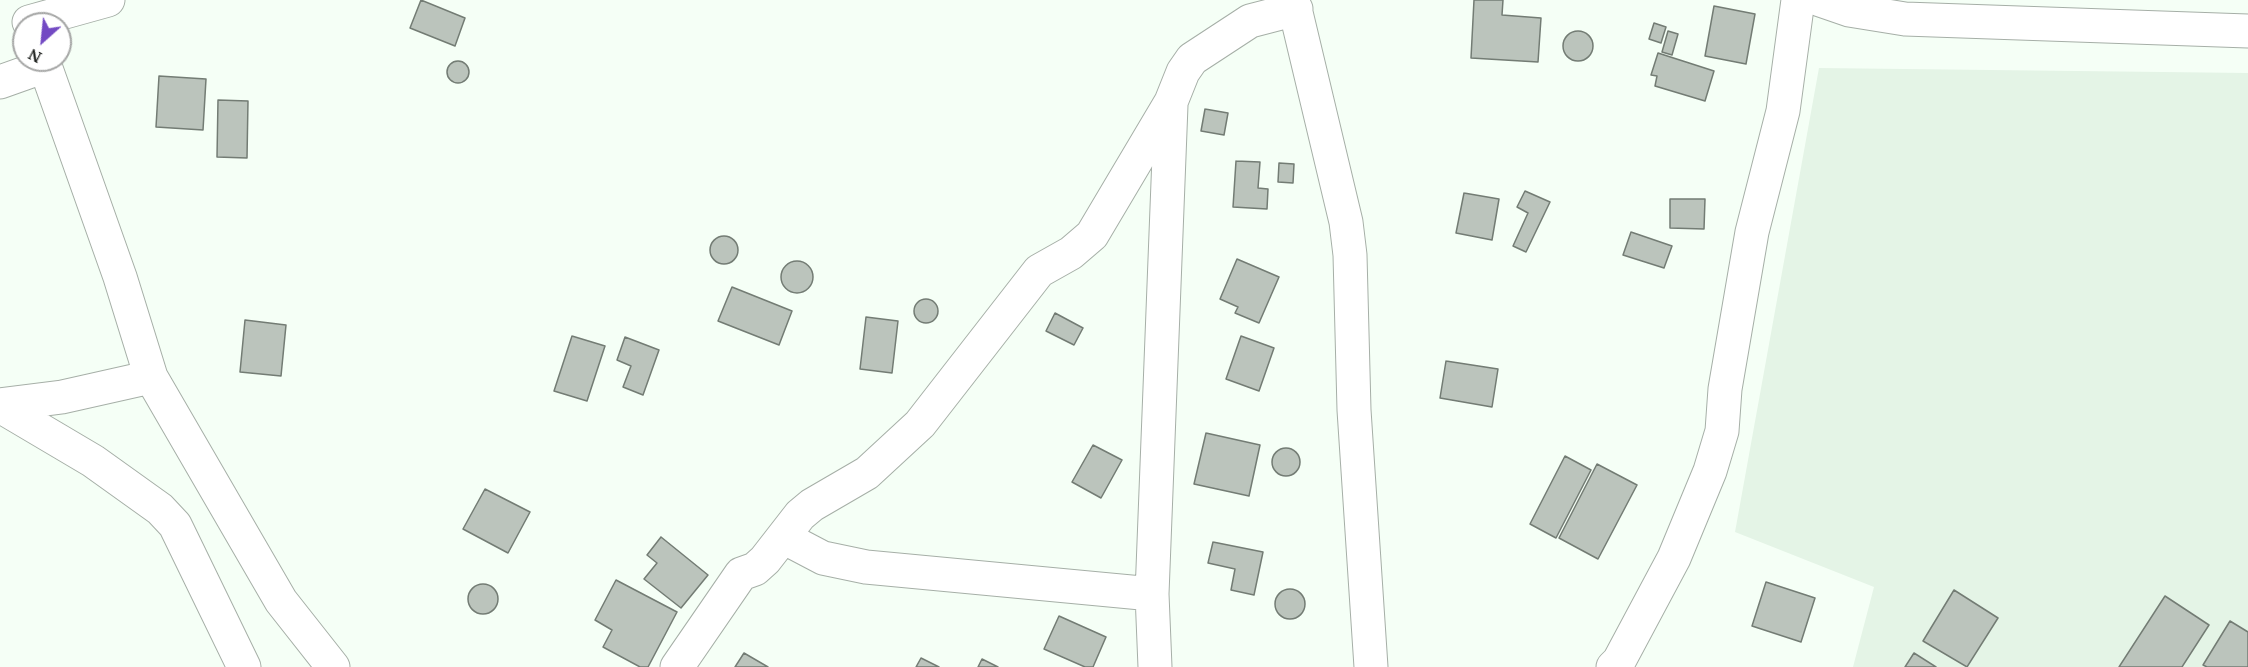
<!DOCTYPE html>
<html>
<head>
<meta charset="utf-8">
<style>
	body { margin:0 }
	#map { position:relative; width:2248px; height:667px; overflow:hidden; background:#f5fff6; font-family:"PT Serif",serif }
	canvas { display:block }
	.north { position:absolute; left:12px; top:12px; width:60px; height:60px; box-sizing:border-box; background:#fff; border:2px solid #a5a6a5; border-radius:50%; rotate:207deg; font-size:16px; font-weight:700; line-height:24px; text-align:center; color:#1e211e }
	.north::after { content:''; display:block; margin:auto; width:21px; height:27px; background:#734ac3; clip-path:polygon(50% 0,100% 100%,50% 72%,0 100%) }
</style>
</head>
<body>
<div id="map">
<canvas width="2248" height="667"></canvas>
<div class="north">N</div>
</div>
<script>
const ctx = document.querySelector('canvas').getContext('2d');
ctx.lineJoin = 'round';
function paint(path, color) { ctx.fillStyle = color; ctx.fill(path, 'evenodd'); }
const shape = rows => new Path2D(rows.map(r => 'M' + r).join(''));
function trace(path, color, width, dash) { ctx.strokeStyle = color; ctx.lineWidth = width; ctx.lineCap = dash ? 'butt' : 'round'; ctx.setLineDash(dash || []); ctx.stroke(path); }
paint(shape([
	[1819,68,2248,73,2248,667,1853,667,1874,587,1735,532]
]), '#e4f4e6');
const building = shape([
	[421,0,465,18,455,46,410,28,421,0],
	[1474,0,1503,0,1502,15,1541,18,1538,62,1471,58,1474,0],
	[1714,6,1755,14,1746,64,1705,56,1714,6],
	[1654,23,1666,27,1661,43,1649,39,1654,23],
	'1563 46a15 15 0 1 1 30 0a15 15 0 1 1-30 0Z',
	[1668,31,1678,34,1672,55,1662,52,1668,31],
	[1658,53,1714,71,1705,101,1655,86,1657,76,1651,75,1658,53],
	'447 72a11 11 0 1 1 22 0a11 11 0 1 1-22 0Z',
	[159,76,206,79,203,130,156,127,159,76],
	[218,100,248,101,247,158,217,157,218,100],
	[1205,109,1228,113,1224,135,1201,131,1205,109],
	[1236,161,1260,162,1258,188,1268,189,1267,209,1233,207,1236,161],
	[1279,163,1294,164,1293,183,1278,182,1279,163],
	[1525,191,1550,202,1526,252,1513,246,1528,213,1517,207,1525,191],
	[1464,193,1499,199,1492,240,1456,233,1464,193],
	[1670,199,1705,199,1704,229,1670,228,1670,199],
	[1631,232,1672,246,1664,268,1623,255,1631,232],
	'710 250a14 14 0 1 1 28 0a14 14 0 1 1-28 0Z',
	[1237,259,1279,277,1259,323,1235,313,1238,307,1220,299,1237,259],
	'781 277a16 16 0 1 1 32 0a16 16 0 1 1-32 0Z',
	[732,287,792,311,779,345,718,321,732,287],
	'914 311a12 12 0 1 1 24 0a12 12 0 1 1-24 0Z',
	[1055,313,1083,328,1074,345,1046,331,1055,313],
	[866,317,898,321,892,373,860,369,866,317],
	[245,320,286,325,281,376,240,372,245,320],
	[572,336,605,346,587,401,554,391,572,336],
	[1241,336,1274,348,1259,391,1226,379,1241,336],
	[625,337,659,350,643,395,623,387,631,366,617,360,625,337],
	[1446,361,1498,369,1492,407,1440,398,1446,361],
	[1206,433,1260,445,1249,496,1194,484,1206,433],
	[1093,445,1122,460,1101,498,1072,482,1093,445],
	'1272 462a14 14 0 1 1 28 0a14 14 0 1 1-28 0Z',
	[1565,456,1591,470,1556,538,1530,524,1565,456],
	[1597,464,1637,485,1598,559,1559,538,1597,464],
	[485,489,530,512,508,553,463,529,485,489],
	[661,537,708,575,681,608,644,579,657,563,647,555,661,537],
	[1213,542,1263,552,1254,595,1231,590,1235,569,1208,563,1213,542],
	[616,580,677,612,648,667,640,667,603,647,612,630,595,620,616,580],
	[1766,582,1815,598,1801,642,1752,626,1766,582],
	'468 599a15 15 0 1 1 30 0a15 15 0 1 1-30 0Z',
	'1275 604a15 15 0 1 1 30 0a15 15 0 1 1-30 0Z',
	[1954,590,1998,618,1967,667,1923,641,1954,590],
	[2165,596,2209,625,2182,667,2119,667,2165,596],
	[1059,616,1106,637,1093,667,1085,667,1044,649,1059,616],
	[2230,621,2248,632,2248,667,2207,667,2203,665,2230,621],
	[744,653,768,667,735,667,744,653],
	[1914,653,1936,667,1905,667,1914,653],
	[921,658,939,667,916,667,921,658],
	[982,659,998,667,978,667,982,659]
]);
paint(building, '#bbc4bc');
trace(building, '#737c74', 1.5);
const minor = shape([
	[1293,0,1346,222,1350,255,1354,410,1371,667],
	[1820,0,1849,10,1905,19,2248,31],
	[29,22,108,0],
	[43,60,120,277,151,377,281,601,333,667],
	[0,82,45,66],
	[0,405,62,397,151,377],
	[0,406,93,461,160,509,175,525,244,667],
	[783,537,823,558,866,567,1152,594],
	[677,667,741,574,755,569,765,560,800,515,812,505,867,473,920,424,1039,271,1071,253,1092,235,1171,102,1183,72,1192,59,1250,21,1296,9],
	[1155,667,1152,594,1171,105],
	[1613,667,1619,661,1674,558,1710,471,1722,431,1725,389,1752,232,1783,111,1798,0]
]);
trace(minor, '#a6afa7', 35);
trace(minor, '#fff', 33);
</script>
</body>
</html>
